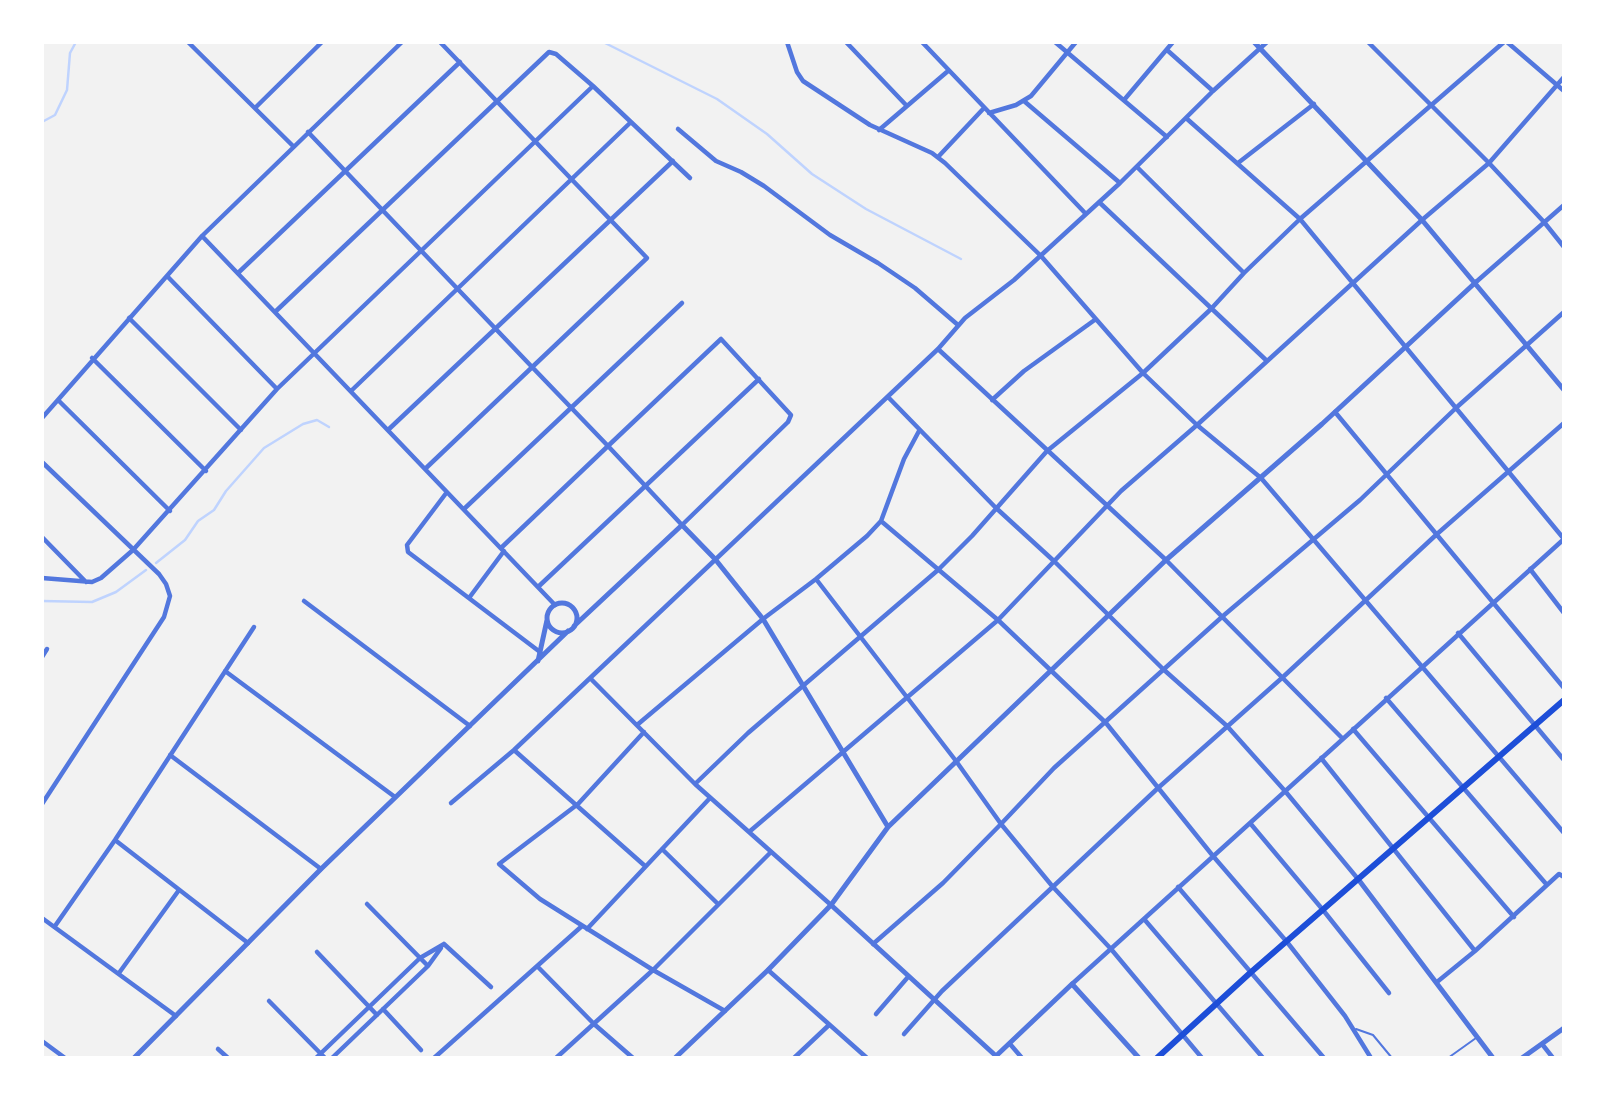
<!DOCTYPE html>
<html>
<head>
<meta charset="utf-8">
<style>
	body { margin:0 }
	#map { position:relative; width:1606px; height:1100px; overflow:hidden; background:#f2f2f2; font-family:Mulish,sans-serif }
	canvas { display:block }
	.frame { position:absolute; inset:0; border:44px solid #fff; pointer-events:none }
</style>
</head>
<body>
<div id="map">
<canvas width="1606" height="1100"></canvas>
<div class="frame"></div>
</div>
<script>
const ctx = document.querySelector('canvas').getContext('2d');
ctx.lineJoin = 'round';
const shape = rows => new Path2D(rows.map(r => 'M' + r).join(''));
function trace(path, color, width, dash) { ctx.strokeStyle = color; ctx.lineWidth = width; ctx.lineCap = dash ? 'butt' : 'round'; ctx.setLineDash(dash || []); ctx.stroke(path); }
trace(shape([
	[603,42,717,99,767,134,812,174,866,209,961,259],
	[42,122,55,115,67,90,70,53,76,42],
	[156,563,185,540,198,521,214,510,226,491,264,448,303,424,317,420,329,427],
	[42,601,92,602,116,592,146,570]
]), '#bfd3fe', 2.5);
trace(shape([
	[1356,1029,1373,1035,1392,1058],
	[1448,1058,1476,1038]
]), '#5277de', 2);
trace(shape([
	[188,42,293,146],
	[787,42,797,72,803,81,870,125,932,153,945,163,1041,256,1143,373,1197,425,1261,478,1564,833],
	[846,42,906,105],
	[922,42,1086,214],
	[1055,42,1167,137],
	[1368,42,1489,163,1544,222,1564,247],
	[1507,42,1564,91],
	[1167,50,1213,91],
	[1124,100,1173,42],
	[1024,101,1120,183],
	[255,108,322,42],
	[989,113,1016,105,1031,96,1076,42],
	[1186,118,1300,219,1564,539],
	[678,129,716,161,741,172,764,186,830,235,878,263,915,288,958,325],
	[879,130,948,71],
	[308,132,533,368,608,446,682,525,788,422,791,415,721,339,608,446,501,548],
	[938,157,984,108],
	[1238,163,1314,104],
	[1137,167,1244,273],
	[1099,202,1267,361],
	[202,236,555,605],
	[238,273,460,62],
	[167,276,277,389],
	[1476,282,1564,205],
	[275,312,549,52,556,54,593,86,690,178],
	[129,318,241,430],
	[938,349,1166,560,1342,738],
	[92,358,206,471],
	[351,391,631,122],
	[888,397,995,507,1055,562,1163,669,1227,726,1285,791,1358,879],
	[58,400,170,511],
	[992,400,1024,371,1096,319],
	[1335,412,1564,688],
	[42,418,202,236,402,42],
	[388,430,673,161],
	[42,462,159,574,166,584,170,596,164,617,42,804],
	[425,469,647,258,440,42],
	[447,492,407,545,408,552,540,652],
	[464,509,682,303],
	[881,521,998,620,1106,723,1213,856,1287,942,1345,1016,1371,1058],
	[42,537,86,582],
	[1530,569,1564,613],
	[42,578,92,582,101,578,133,550,277,389,593,86],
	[816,579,956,761,1001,824,1053,887,1111,949,1202,1058],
	[538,587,759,379],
	[469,598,504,551],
	[304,601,470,726],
	[1458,633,1564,760],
	[42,657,47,649],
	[225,671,395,797],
	[591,679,695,784,831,905],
	[1386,698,1547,885],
	[637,725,763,619,816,579,867,536,881,521,904,459,919,431],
	[1353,729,1514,917],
	[644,732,578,804,499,864,540,899,653,970,725,1011],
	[514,750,645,866],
	[170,755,321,869],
	[1321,758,1475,951],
	[695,784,748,733,938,570,972,536,1047,451,1143,373,1211,309,1244,273,1300,219,1504,42],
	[451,803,514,750,938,349,965,318,1014,280,1120,183,1213,91,1267,42],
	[1250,823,1323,910,1389,993],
	[749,832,998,620,1121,491,1197,425,1422,220,1489,163,1564,77],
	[115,840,248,943],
	[662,849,718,904],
	[1178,887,1324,1058],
	[367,904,428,966],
	[42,918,176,1016],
	[1144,919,1263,1058],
	[55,926,115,840,254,627],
	[587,929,710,798],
	[444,944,491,987],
	[873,944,943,883,1001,824,1054,768,1223,616,1360,500,1457,407,1564,312],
	[317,952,377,1015],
	[537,966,594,1024,633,1058],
	[768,970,867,1058],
	[119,973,179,890],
	[1437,982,1475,951,1559,874,1564,877],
	[1072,984,1564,539],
	[269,1001,325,1058],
	[383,1009,421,1050],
	[876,1014,908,977],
	[904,1034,942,991,1158,788,1283,677,1437,534,1564,423],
	[42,1041,65,1058],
	[1010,1044,1022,1058],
	[1542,1044,1553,1058],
	[218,1049,228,1058],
	[316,1058,420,958,444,944],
	[332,1058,428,966,441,948],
	[434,1058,582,926],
	[556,1058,653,970,771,852],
	[794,1058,829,1025]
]), '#5277de', 4.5);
trace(shape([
	[1254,42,1422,220,1564,390],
	'547 618a15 15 0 1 1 30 0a15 15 0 1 1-30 0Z',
	[574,626,682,525,715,559,763,619,888,827],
	[538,661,547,620],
	[1358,879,1493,1058],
	[831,905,996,1056,1072,984,1139,1058],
	[134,1058,321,869,568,631],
	[675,1058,768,970,831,905,888,827,1166,560,1322,424,1476,282],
	[1522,1058,1564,1028]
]), '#5277de', 5);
trace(shape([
	[1157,1058,1250,973,1564,700]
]), '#1d4ed8', 6);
</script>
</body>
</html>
